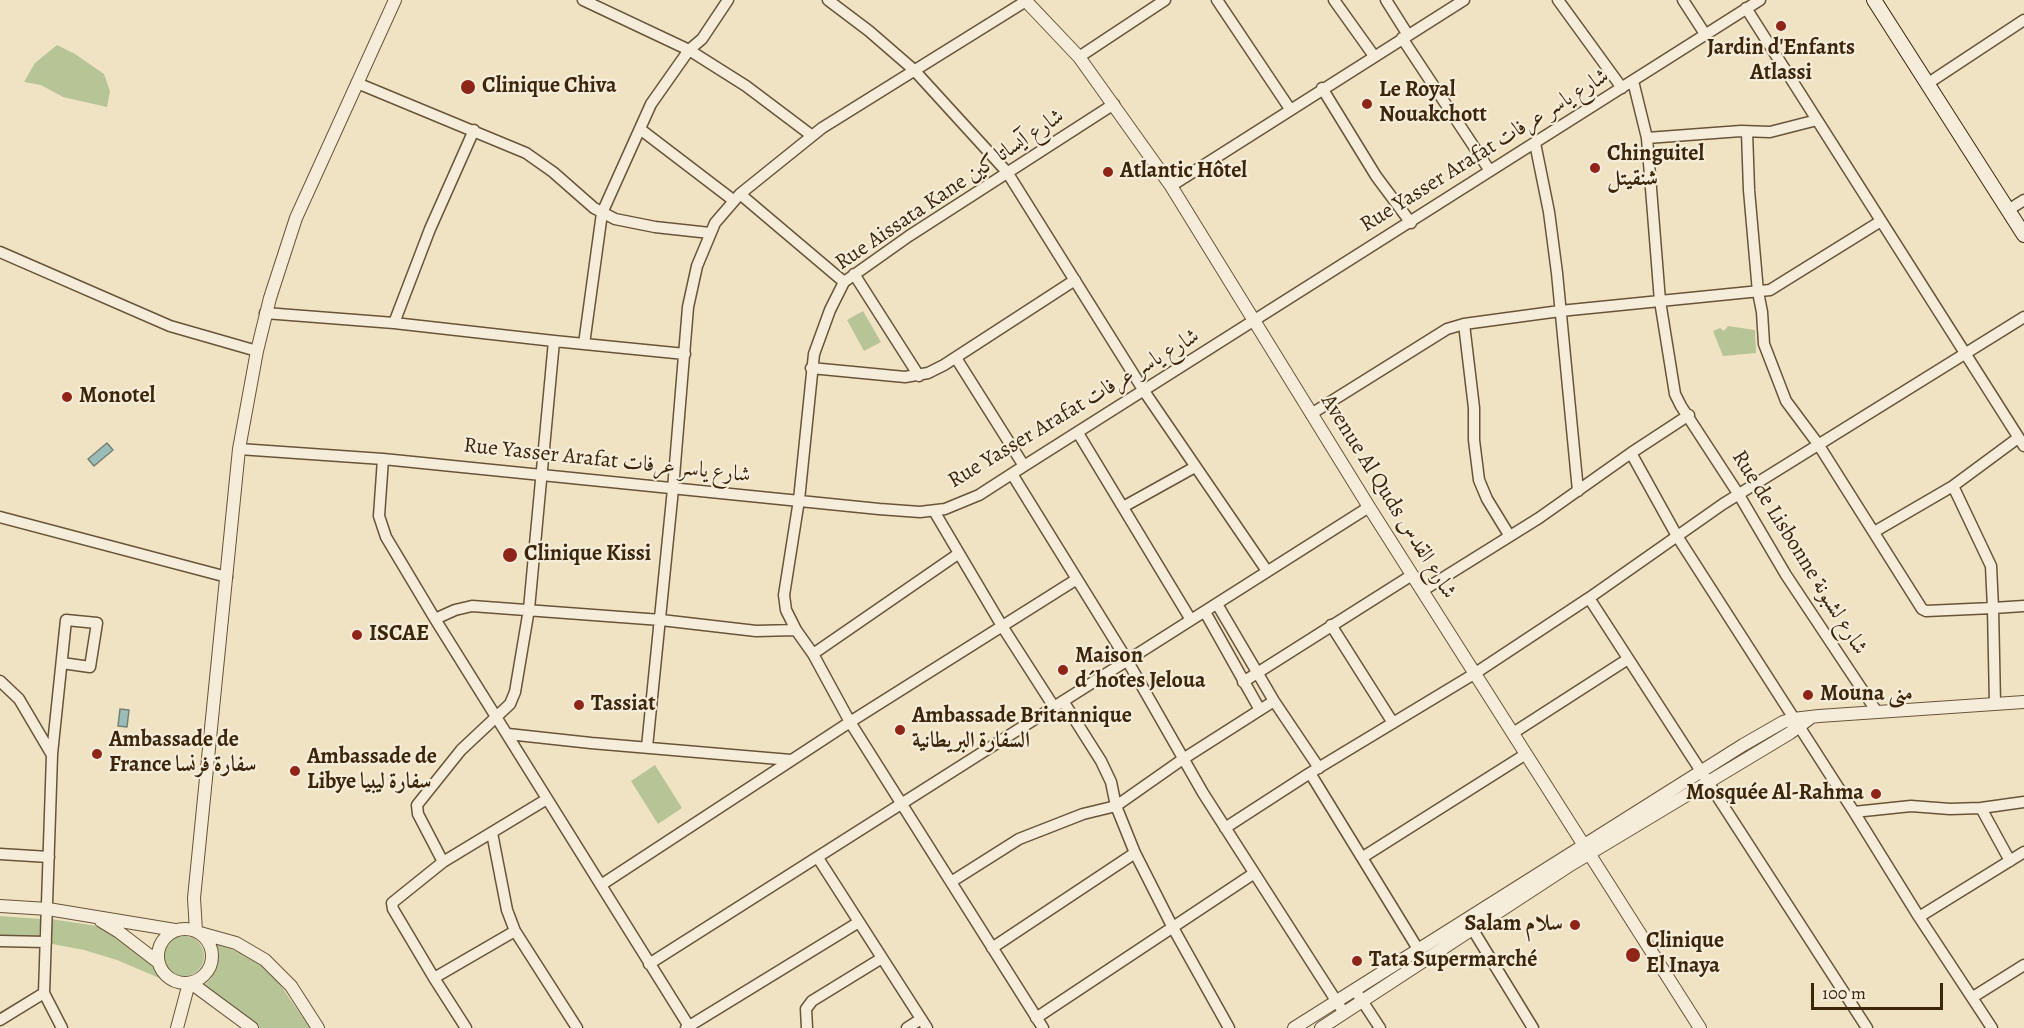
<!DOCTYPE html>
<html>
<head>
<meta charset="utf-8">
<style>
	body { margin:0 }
	#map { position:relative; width:2024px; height:1028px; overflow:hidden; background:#f0e3c4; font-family:Alegreya,serif }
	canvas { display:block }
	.scale { position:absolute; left:1811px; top:983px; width:132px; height:27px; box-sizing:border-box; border:3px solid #3b250b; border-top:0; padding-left:8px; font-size:18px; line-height:21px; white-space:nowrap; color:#3b250b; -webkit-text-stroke:4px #f5edd9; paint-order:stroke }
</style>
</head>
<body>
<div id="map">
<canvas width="2024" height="1028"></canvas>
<div class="scale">100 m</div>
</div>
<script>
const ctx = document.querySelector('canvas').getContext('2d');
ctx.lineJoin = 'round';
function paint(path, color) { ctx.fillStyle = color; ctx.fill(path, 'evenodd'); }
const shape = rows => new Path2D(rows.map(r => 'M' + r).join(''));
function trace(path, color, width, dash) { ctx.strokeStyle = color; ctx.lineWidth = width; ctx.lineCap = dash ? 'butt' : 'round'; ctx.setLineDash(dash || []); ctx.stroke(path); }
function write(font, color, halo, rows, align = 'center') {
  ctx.font = font + ' Alegreya,Amiri,serif'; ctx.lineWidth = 4.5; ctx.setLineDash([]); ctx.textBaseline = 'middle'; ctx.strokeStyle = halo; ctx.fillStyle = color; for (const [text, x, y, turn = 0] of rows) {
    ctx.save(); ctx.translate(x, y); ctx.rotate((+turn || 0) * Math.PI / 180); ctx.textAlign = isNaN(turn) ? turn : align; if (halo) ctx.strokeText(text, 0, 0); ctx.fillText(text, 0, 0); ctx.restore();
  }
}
paint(shape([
	[57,45,75,54,104,74,110,91,107,107,63,97,41,85,24,82,35,63],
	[863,311,881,342,864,351,847,320],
	[1728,326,1755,330,1756,353,1723,356,1713,331,1720,328,1724,331],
	[655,765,682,808,658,824,631,781],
	[0,916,41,919,37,948,0,943],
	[51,919,97,926,124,939,153,964,164,980,117,960,84,950,47,943],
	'164 956a20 20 0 1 1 40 0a20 20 0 1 1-40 0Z',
	[214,943,241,953,264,967,279,983,310,1028,254,1028,200,989,211,979,217,966,218,953]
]), '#b7c496');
const water = shape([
	[107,443,113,450,94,466,88,459,107,443],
	[120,709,129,710,127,727,118,726,120,709]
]);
paint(water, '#9bbdb9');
trace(water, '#758073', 1.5);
const minor = shape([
	[583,0,689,50,746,86,811,135],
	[828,0,869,31,914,70,1007,172,1144,391,1267,571],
	[1217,0,1290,109],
	[1334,0,1374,56],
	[1386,0,1408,35],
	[1558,0,1622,88],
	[1683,0,1705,34],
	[1746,8,2024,446],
	[1402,38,1490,171],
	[1079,57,1165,0],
	[1633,81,1647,138,1660,301,1675,394,1681,406,1739,495,1786,575,1877,712],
	[357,83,526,153,553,172,594,208,615,219,655,227,710,233],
	[1927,84,2024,20],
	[1322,88,1376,176,1411,223],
	[640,129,733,200],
	[1747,132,1749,190,1758,292,1762,312,1764,344,1786,401,1818,444,1922,609,1926,611,1993,608,1995,704],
	[1647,138,1741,131,1770,132,1817,120],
	[1535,143,1549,212,1557,273,1578,491],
	[1171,186,1464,0],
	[740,194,844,282],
	[2008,210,2024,200],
	[0,252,170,326,257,351],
	[854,274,919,376],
	[265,313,394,323,554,341,685,354],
	[394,323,430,229,474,130],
	[1464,324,1474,408,1474,440,1479,480,1487,499,1509,535],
	[584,344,602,213,651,104,689,50,702,39,728,0],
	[956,358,1024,466],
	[811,368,905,377,928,373,944,365,1075,280],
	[1311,414,1447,329,1464,324,1560,311,1770,290,1881,221],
	[1078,433,1191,620],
	[239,449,383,459,879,509,920,512,945,509,979,495,1024,466,1760,0],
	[1631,453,1677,536,1854,812,1919,917,1992,1028],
	[383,459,379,516,386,537,435,619,690,1028],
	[1012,474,1127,660,1203,793,1344,1013],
	[1953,486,1991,566,1993,608,2024,606],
	[1123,507,1195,467],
	[934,511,1002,626,1054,707],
	[0,517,227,577],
	[1874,532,1953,486,2018,438],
	[1422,591,1539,518,1631,453,1689,415],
	[1589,598,1867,1028],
	[1217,604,1274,701,1319,768],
	[1205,612,1260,710],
	[435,619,455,610,472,606,661,620,756,631,796,630],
	[1331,625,1393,723],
	[813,654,958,554],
	[0,681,19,699,52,755,44,993,62,1028],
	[1243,682,1412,575],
	[1063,701,1101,761,1111,782,1116,806,1135,853,1172,926,1229,1028],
	[1513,733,1628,659],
	[508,734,591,743,791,760],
	[647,747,673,489,688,307,697,266,715,223,740,194,822,128,1026,1],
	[52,754,66,620,97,623,90,667,62,663],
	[1310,773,1418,949],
	[1981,808,2010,861],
	[1854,812,1911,806,1950,809,1981,808,2024,802],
	[1225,828,1310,773,1474,674,1589,598,1723,504,2024,317],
	[492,833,507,910,515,931,577,1028],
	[0,854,49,857],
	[1363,857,1526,754],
	[818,858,927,1028],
	[443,862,418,814,417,805,461,750,510,704,515,692,529,609,554,341],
	[951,882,1019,839,1083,814,1116,806,1183,759,1274,701],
	[601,885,850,722,1077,579],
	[1919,917,2024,852],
	[1473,930,1533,1028],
	[0,941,46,942],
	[992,948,1135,853],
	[649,964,1369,507],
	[434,978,515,931],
	[1355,990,1380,1028],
	[1973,997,2024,965],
	[1036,1018,1253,874],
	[0,1020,44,993],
	[466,1028,434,978,393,909,392,903,443,862,547,799],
	[686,1028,859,922],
	[807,1028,806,1009,812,1001,882,958],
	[907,1028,921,1019],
	[1043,1028,850,722,813,654,796,630,786,610,784,595,799,500,814,354,830,310,844,282,909,236,1114,104]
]);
const tertiary = shape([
	[1025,0,1079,57,1171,186,1369,507,1700,1028],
	[0,906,48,909,175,930],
	[101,921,119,932,158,962],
	'158 956a27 27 0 1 1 54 0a27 27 0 1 1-54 0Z',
	[196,931,194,898,239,449,257,351,270,298,296,218,395,0],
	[200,933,236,943,265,960,291,986,318,1028],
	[191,983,252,1028],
	[177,1028,189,983],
	[1294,1028,1743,745,1783,722,1793,719,1819,716,2024,702],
	[1321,1028,1572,864,1790,733,1809,719]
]);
const secondary = shape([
	[1874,0,2024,235]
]);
trace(minor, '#685439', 13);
trace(tertiary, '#685439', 14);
trace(secondary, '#3b250b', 16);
trace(minor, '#f5edd9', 10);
trace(tertiary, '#f5edd9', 12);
trace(secondary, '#f5edd9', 14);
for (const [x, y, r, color] of [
	[1781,26,6,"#8f2418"],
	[468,87,8,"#8f2418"],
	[1367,104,6,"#8f2418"],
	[1595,168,6,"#8f2418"],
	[1108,172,6,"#8f2418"],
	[67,397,6,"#8f2418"],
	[510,555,8,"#8f2418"],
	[357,635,6,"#8f2418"],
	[1063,670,6,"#8f2418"],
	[1808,695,6,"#8f2418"],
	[579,705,6,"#8f2418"],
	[900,730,6,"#8f2418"],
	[97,754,6,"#8f2418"],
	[295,771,6,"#8f2418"],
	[1876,794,6,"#8f2418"],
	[1575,925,6,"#8f2418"],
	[1633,955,8,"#8f2418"],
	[1357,961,6,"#8f2418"]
]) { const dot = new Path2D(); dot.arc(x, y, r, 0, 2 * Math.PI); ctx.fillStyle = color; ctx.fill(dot); trace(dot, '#f5edd9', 2); }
write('bold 22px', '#3b250b', '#f5edd9', [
	["Jardin d'Enfants",1781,49,"center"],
	["Atlassi",1781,74,"center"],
	["Clinique Chiva",482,87],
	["Le Royal",1379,91],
	["Nouakchott",1379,116],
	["Chinguitel",1607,155],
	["شنقيتل",1607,180],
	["Atlantic Hôtel",1120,172],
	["Monotel",79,397],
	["Clinique Kissi",524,555],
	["ISCAE",369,635],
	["Maison",1075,657],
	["d´hotes Jeloua",1075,682],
	["Mouna منى",1820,695],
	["Tassiat",591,705],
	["Ambassade Britannique",912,717],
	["السفارة البريطانية",912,742],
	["Ambassade de",109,741],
	["France سفارة فرنسا",109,766],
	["Ambassade de",307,758],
	["Libye سفارة ليبيا",307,783],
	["Mosquée Al-Rahma",1864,794,"right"],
	["Salam سلام",1563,925,"right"],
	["Clinique",1646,942],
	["El Inaya",1646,967],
	["Tata Supermarché",1369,961]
], 'left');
write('22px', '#3b250b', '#f5edd9', [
	["Rue Yasser Arafat شارع ياسر عرفات",1485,151,-32],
	["Rue Aissata Kane شارع آيساتا كين",950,190,-34],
	["Rue Yasser Arafat شارع ياسر عرفات",1074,409,-31],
	["Rue Yasser Arafat شارع ياسر عرفات",607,461,6],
	["Avenue Al Quds شارع القدس",1388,497,58],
	["Rue de Lisbonne شارع لشبونة",1799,553,58]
]);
</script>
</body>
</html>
